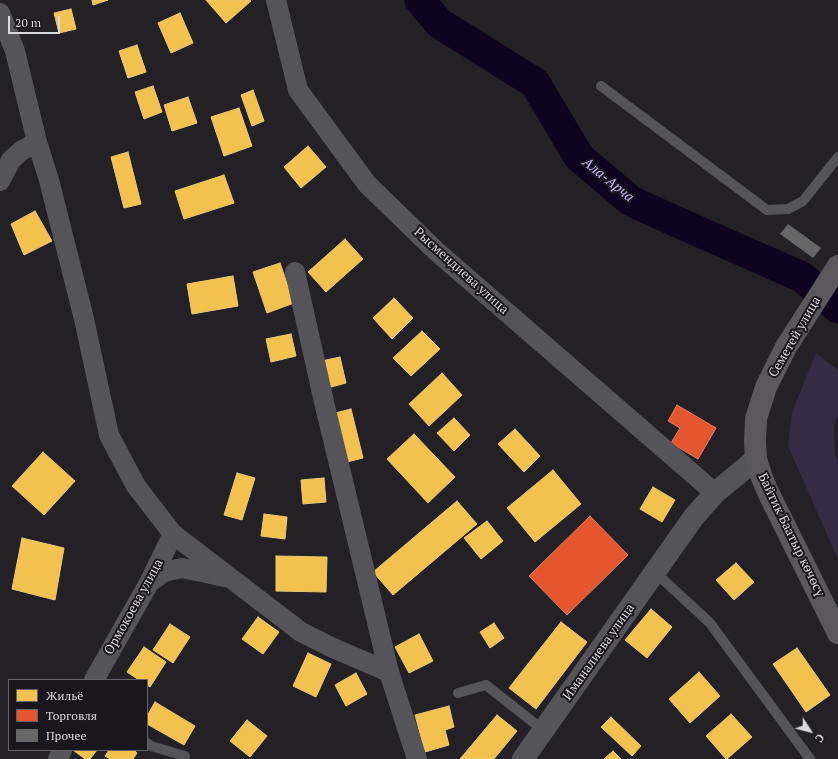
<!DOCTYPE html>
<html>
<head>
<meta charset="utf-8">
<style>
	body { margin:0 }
	#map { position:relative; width:838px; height:759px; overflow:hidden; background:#232125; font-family:"PT Serif",serif }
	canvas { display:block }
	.legend { position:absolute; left:8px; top:679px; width:140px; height:72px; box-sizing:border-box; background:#19161d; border:1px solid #66646a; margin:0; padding:5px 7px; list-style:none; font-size:12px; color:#dad9de }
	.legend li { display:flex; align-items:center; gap:8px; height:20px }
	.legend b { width:20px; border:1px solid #66646a }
	.north { position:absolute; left:790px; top:711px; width:40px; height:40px; -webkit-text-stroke:3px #19161d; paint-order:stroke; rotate:126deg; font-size:11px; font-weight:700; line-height:16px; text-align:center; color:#dad9de }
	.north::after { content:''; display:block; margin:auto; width:14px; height:18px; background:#dad9de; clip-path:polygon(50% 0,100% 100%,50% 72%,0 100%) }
	.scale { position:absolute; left:8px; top:16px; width:52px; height:18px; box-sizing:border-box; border:2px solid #dad9de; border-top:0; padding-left:5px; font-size:12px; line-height:14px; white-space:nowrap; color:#dad9de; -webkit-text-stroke:3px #19161d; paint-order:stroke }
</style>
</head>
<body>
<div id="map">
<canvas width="838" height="759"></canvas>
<ul class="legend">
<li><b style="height:11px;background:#f2c14e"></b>Жильё</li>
<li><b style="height:11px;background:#e4572e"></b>Торговля</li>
<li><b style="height:11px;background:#686768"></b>Прочее</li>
</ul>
<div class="north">С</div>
<div class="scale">20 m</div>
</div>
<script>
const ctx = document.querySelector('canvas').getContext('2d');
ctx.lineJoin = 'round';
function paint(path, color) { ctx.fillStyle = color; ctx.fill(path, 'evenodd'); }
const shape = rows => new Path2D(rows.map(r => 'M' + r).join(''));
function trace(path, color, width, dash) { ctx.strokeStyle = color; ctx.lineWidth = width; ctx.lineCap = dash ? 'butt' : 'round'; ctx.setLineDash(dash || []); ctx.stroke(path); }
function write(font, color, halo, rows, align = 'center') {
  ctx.font = font + ' "PT Serif",serif'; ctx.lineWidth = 4; ctx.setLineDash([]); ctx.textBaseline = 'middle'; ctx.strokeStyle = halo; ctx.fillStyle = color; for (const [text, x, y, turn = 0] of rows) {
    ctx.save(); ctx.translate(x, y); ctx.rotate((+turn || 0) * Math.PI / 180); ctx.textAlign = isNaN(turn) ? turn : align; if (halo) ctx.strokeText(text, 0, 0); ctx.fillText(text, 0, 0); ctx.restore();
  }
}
paint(shape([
	[816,353,838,370,838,416,834,424,835,455,838,462,838,559,788,446,792,412]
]), '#352b45');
const homes = shape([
	[92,0,108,0,93,5,92,0],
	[206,0,249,0,251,1,226,23,206,0],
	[71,9,76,29,59,33,54,13,71,9],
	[180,13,193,43,171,53,158,23,180,13],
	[137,45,146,72,128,78,119,51,137,45],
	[153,86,162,112,144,119,135,92,153,86],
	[253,90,264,121,252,126,241,95,253,90],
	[188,97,197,123,172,131,164,105,188,97],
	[239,108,252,146,224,156,211,117,239,108],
	[308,146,326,167,301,188,284,167,308,146],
	[128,152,141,204,124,208,111,157,128,152],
	[224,175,234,203,184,219,175,191,224,175],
	[35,211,52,241,24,255,11,224,35,211],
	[345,239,363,259,326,292,308,272,345,239],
	[280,263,294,303,267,313,253,272,280,263],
	[233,276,238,306,192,314,187,284,233,276],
	[394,298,413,318,392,339,373,318,394,298],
	[422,331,440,349,411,376,393,358,422,331],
	[291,334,296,356,271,362,266,339,291,334],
	[340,357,346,383,324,389,317,362,340,357],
	[442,373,462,395,429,426,409,404,442,373],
	[351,409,363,458,343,463,331,414,351,409],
	[454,418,470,435,454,451,437,433,454,418],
	[515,429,540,456,524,472,498,444,515,429],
	[414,434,455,477,428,503,387,459,414,434],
	[43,452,75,481,44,515,12,486,43,452],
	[553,470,581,504,535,542,507,508,553,470],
	[237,473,255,478,242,520,224,515,237,473],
	[324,478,326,502,303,504,301,480,324,478],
	[653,487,675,500,662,522,640,509,653,487],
	[457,501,477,524,393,595,373,572,457,501],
	[264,514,287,517,285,539,261,536,264,514],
	[487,521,503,541,481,559,464,538,487,521],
	[22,538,64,548,55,600,12,589,22,538],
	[276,556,327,557,326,592,276,591,276,556],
	[736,563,754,582,734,600,716,580,736,563],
	[651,609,672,627,647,658,625,640,651,609],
	[258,617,279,632,263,654,242,639,258,617],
	[561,622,587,642,536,709,509,688,561,622],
	[494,623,504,638,490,648,480,632,494,623],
	[170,624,190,637,173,663,153,650,170,624],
	[419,634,433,661,409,673,395,647,419,634],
	[144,647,166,662,150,687,147,685,147,680,139,680,127,672,144,647],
	[797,648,830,695,806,712,773,664,797,648],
	[308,653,331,664,316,697,293,686,308,653],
	[699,672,720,696,690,723,669,699,699,672],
	[356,673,367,694,346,706,335,685,356,673],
	[155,702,195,726,184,745,147,724,147,716,155,702],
	[449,706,454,727,445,730,449,745,425,752,415,715,449,706],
	[731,714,752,737,727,759,726,759,706,736,731,714],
	[497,715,517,731,494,759,460,759,497,715],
	[611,717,641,746,632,756,601,727,611,717],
	[247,720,267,736,250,757,230,741,247,720],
	[73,750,97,750,90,759,85,759,73,750],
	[109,750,134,750,137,753,133,759,110,759,105,756,109,750],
	[613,751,621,759,604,759,613,751]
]);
paint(homes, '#f2c14e');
trace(homes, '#ebc879', 1);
const shops = shape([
	[677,405,716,428,698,459,671,443,680,428,668,421,677,405],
	[590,516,628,555,567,615,529,576,590,516]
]);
paint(shops, '#e4572e');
trace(shops, '#e17e63', 1);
trace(shape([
	[420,0,439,23,535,83,579,157,631,201,677,222,802,277,838,308]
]), '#0f0320', 31);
paint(shape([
	[788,224,821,248,813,258,780,234]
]), '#686768');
trace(shape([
	[601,86,767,210,788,209,803,201,838,157],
	[656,573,710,623,810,759],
	[458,693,486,685,543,730],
	[147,743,151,746,185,756]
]), '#56545b', 10);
trace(shape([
	[276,0,298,90,367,184,436,251,715,493],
	[0,13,15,51,37,142,49,180,84,319,109,435,136,486,173,534,301,632,333,648,389,672,417,759],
	[0,181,11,160,21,151,37,142],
	[295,272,324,402,389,672],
	[149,583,164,572,182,568,225,577],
	[94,680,149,583,173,534],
	[58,759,62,750]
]), '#56545b', 20);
trace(shape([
	[523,759,693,518,715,493,756,459]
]), '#56545b', 22);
trace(shape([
	[838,266,786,347,766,387,756,419,755,442,756,459,762,478,768,492,838,633]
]), '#5a575f', 22);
write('13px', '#dad9de', '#19161d', [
	["Рысмендиева улица",461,271,42],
	["Семетей улица",795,337,-60],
	["Байтик Баатыр көчөсү",791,535,64],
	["Ормокоева улица",134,607,-61],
	["Иманалиева улица",599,652,-55]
]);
write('italic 14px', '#cfb4fc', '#19161d', [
	["Ала-Арча",608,180,39]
]);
</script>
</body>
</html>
